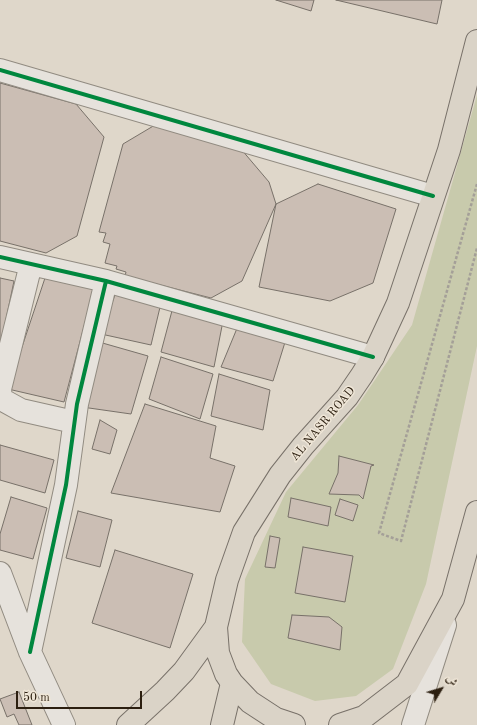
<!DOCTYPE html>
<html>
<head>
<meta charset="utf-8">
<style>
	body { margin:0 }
	#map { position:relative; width:477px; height:725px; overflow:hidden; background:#dfd7ca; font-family:"Old Standard TT",Amiri,serif }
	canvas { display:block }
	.north { position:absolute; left:421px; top:669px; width:40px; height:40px; -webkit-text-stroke:3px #efe6d7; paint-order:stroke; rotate:52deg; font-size:11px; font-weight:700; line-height:16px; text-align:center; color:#2c1f10 }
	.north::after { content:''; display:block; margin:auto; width:14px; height:18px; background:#2c1f10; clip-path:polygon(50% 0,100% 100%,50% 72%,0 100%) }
	.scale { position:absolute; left:16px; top:691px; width:126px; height:18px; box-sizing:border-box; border:2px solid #2c1f10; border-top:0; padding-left:5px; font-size:12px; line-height:14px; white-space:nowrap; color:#2c1f10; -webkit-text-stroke:3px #efe6d7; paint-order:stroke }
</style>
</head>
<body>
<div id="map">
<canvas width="477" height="725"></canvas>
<div class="north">ش</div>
<div class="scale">50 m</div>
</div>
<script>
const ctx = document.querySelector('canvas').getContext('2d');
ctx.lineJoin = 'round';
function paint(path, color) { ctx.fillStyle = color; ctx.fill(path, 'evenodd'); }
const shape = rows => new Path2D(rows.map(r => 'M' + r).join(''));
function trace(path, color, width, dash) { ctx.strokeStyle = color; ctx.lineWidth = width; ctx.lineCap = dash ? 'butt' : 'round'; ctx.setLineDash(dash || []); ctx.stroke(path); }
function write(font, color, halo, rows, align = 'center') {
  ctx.font = font + ' "Old Standard TT",serif'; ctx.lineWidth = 3; ctx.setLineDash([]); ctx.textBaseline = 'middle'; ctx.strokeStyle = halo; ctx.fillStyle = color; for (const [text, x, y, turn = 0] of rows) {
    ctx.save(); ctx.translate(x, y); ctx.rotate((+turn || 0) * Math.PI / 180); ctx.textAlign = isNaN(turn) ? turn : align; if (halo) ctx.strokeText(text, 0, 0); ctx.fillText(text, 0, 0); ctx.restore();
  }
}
paint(shape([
	[477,95,477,346,426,584,393,669,356,696,315,701,271,684,242,642,245,579,286,492,358,405,412,325]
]), '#c8caac');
const building = shape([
	[276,0,314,0,311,11,276,0],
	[336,0,442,0,437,24,336,0],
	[0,83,76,104,104,137,77,236,46,253,0,241,0,83],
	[155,125,241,149,269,182,276,204,242,281,211,298,125,276,126,272,116,269,117,266,105,263,110,244,103,242,106,233,99,232,123,144,155,125],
	[318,184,396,209,373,283,330,301,259,287,276,204,318,184],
	[46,275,95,285,64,402,8,389,46,275],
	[0,278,14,281,0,348,0,278],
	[116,292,161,303,151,345,101,334,116,292],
	[173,307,223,321,214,367,161,352,173,307],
	[238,326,286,339,273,381,221,367,238,326],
	[99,342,148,356,131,414,82,407,99,342],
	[161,357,213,374,200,419,149,399,161,357],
	[219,374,270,390,263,430,211,416,219,374],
	[145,404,216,426,210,458,235,466,220,512,111,493,145,404],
	[100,420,117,430,110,454,92,449,100,420],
	[0,445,54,460,45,493,0,480,0,445],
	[339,456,374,465,371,466,363,499,359,495,329,494,338,473,339,456],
	[11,497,47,508,33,559,0,550,0,534,11,497],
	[291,498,331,507,328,526,288,517,291,498],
	[340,499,358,505,353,521,335,515,340,499],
	[78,511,112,520,100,567,66,558,78,511],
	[270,536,280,538,275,568,265,567,270,536],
	[303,547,353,556,345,602,295,593,303,547],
	[115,550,193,574,170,648,92,623,115,550],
	[292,615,329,617,342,627,340,650,288,638,292,615],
	[19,692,32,725,19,725,14,714,7,717,0,699,19,692]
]);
paint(building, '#cbbeb4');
trace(building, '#787169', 1);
const minor = shape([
	[0,70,433,196],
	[0,257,106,281,373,357],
	[31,264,0,389,1,399,21,410,74,422],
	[0,573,30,652,64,725],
	[30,652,66,485,77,404,106,281],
	[413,725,445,625]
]);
const major = shape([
	[128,725,165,691,184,671,216,627],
	[222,725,232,683],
	[294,725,276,719,250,702,232,683,226,674,218,653,216,627,227,580,244,532,280,475,303,446,347,397,362,375,373,357,398,303,449,150,477,41],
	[340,725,364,717,407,684,453,599,477,512]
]);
trace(minor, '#918b81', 24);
trace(major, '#787169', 24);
trace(shape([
	[477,184,379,533,401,541,477,248]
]), '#a49f98', 2.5, [3, 2]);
trace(minor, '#e6e2dc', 22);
trace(major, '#dad3c7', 22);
trace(shape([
	[0,70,433,196],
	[0,257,106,281,373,357],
	[30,652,66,485,77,404,106,281]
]), '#00873e', 4);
write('12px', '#2c1f10', '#efe6d7', [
	["AL NASR ROAD",323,424,-50]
]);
</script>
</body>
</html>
